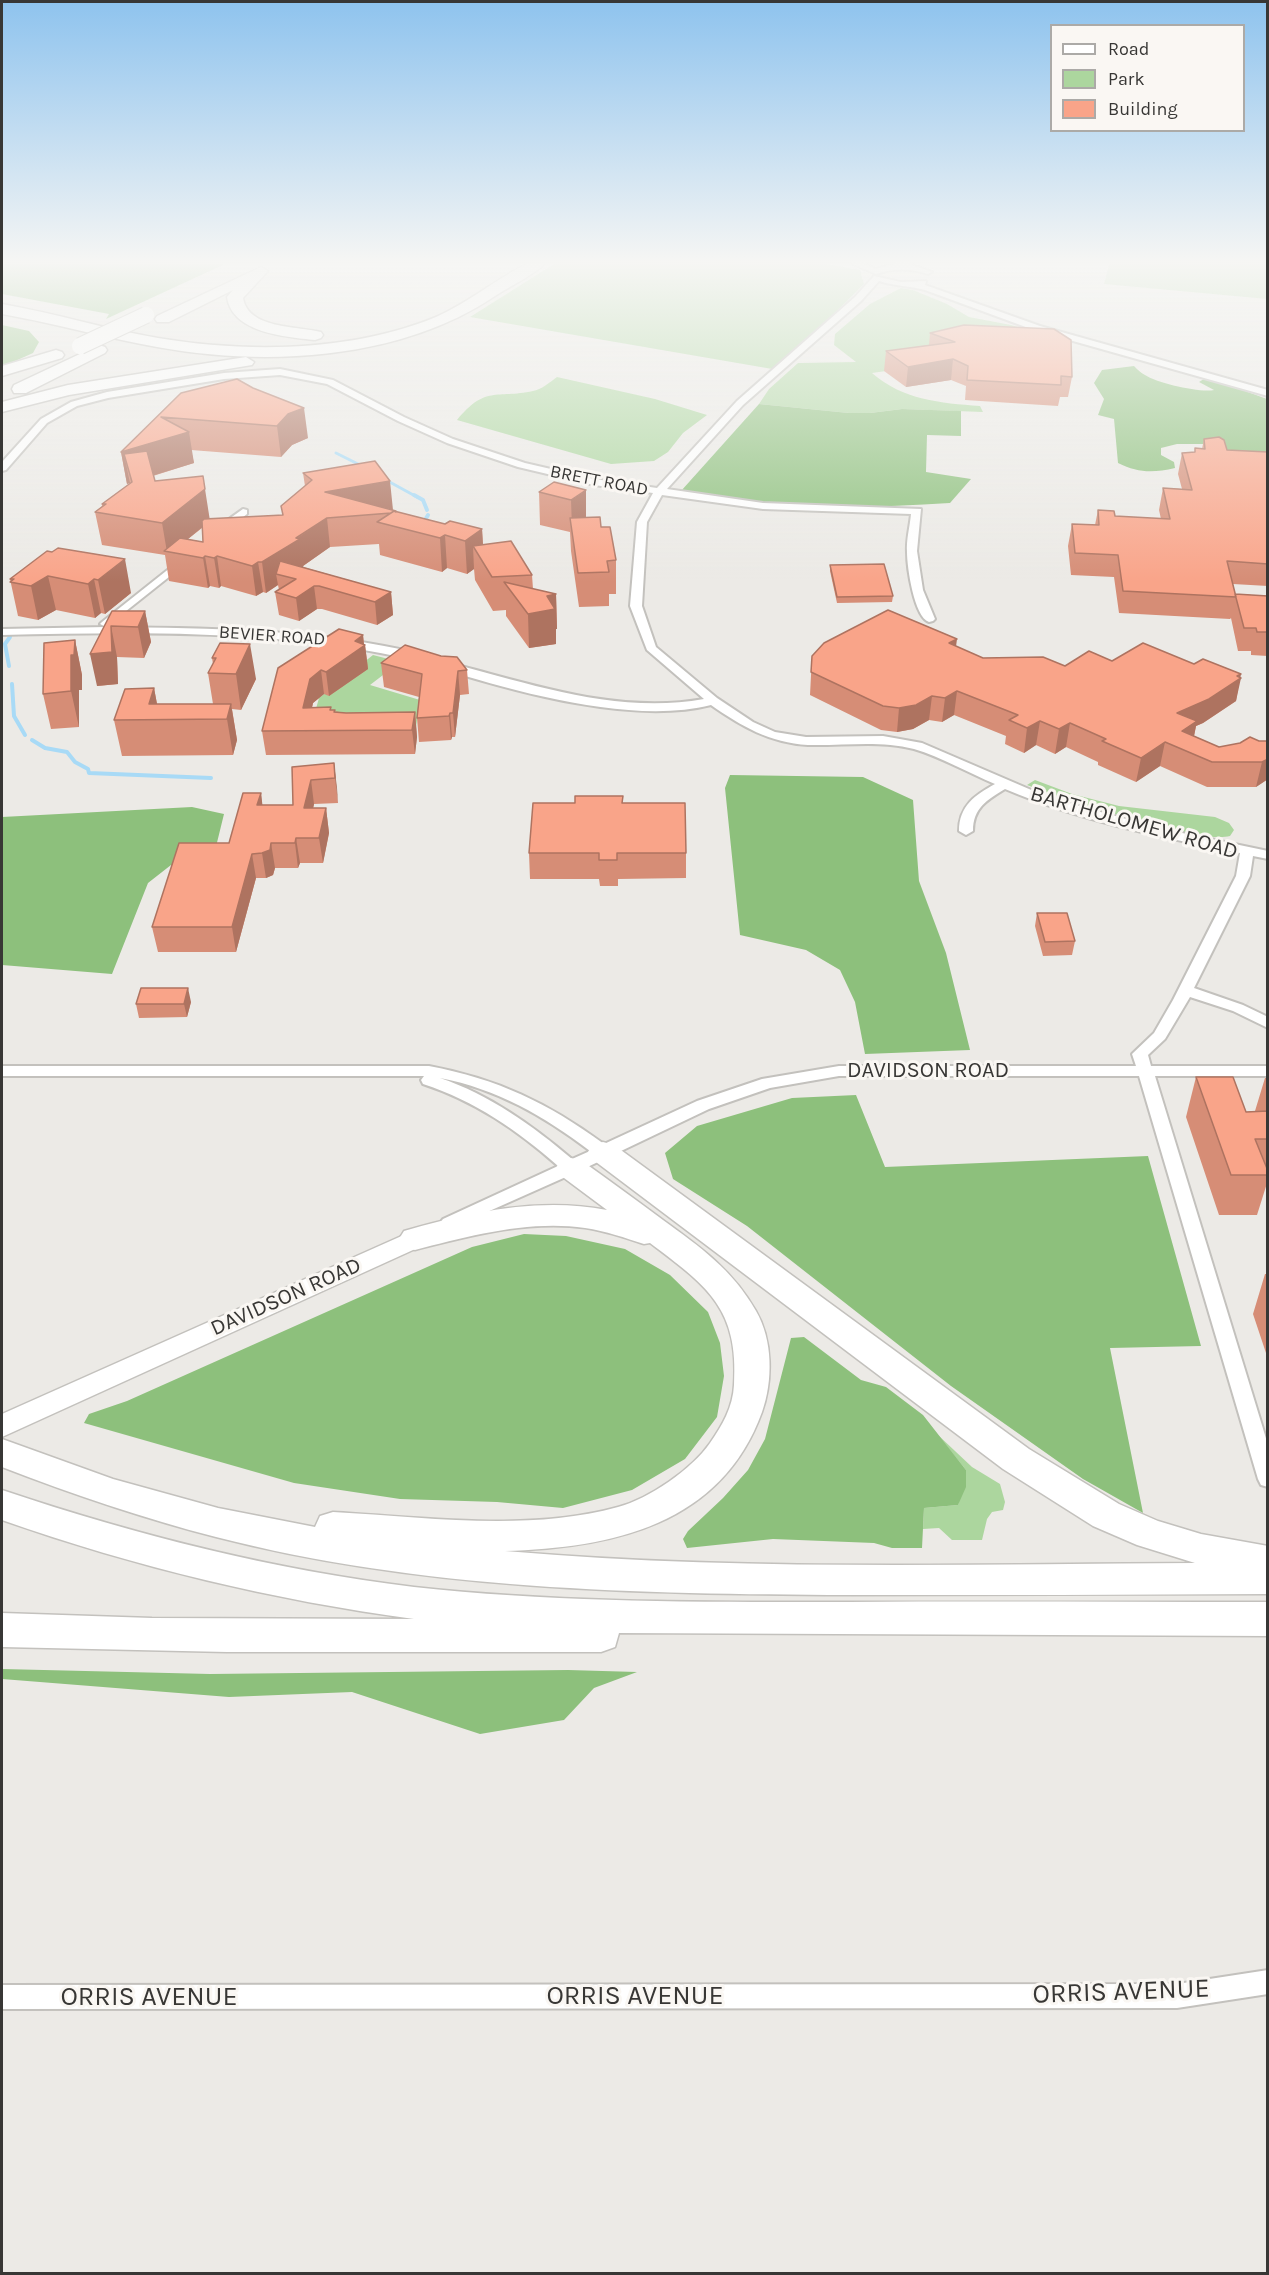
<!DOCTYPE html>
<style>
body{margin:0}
#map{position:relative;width:1269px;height:2275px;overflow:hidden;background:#eceae6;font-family:Karla,sans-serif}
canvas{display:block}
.frame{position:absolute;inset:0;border:3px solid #383735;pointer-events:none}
.legend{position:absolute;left:1050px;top:24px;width:195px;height:108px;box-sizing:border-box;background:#faf7f3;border:2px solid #acaaa7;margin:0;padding:8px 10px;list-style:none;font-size:18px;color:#383735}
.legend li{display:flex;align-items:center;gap:12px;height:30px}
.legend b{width:30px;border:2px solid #acaaa7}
</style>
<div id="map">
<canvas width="1269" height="2275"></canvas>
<div class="frame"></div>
<ul class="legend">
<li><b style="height:8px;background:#fff"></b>Road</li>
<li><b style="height:16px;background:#acd69e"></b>Park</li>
<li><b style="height:16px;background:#f9a489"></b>Building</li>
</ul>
</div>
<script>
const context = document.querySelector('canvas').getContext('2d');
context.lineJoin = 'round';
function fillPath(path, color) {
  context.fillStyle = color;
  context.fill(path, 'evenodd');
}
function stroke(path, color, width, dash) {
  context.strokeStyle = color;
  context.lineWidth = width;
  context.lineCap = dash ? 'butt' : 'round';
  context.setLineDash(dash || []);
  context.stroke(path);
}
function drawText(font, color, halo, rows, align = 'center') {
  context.font = font + ' Karla,sans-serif';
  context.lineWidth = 6;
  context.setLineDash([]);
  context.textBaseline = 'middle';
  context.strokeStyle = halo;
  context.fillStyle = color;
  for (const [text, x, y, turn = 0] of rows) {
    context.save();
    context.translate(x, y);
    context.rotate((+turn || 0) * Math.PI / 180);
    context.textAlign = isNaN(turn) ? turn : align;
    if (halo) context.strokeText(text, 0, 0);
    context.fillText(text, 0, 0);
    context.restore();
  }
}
const green = new Path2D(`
 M554,264H826L860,270L864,284L778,370L470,317Z
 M1109,264H1267V299L1104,284Z
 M901,288L913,290L947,304L969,317L1011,325L1039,333L928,365L872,373C903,400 940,403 980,406L983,412L902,409L870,413H849L759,404L769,389L798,363L856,362L834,345L835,334L870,304Z
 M557,377L655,399L707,415L683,433L668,452L654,461L611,464L457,420C486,385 495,399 533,391C541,390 550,382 557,377Z
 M373,655L400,662L370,685L420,700L415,734L310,730L319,698Z
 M1035,780L1072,794L1119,806L1215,817L1229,823L1234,830L1230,836C1197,845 1063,799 1027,785Z
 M938,1435L972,1467L1000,1484L1005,1502L1003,1510L992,1512L987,1519L982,1540H952L939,1528L923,1529L924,1508L958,1505L966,1470Z`);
const forest = new Path2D(`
 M2,264H225L106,319L109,314L2,294Z
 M2,325L29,331L39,342L33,353L2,367Z
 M1134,366C1137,369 1141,373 1145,375C1157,383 1200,393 1214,390L1199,382L1207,377L1267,399V466L1204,444H1177L1161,448V455L1174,462L1175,468C1153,473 1138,473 1118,463L1114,419L1098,415L1104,399L1094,383L1102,370Z
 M759,404L849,413H870L902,409L961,411V436L927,435L926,472L971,479L950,503C889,507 829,509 769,504C740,502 710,495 681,491Z
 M730,775L863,777L913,800L919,881L946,953L970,1050L865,1054L855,1002L840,970L806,950L740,935L725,788Z
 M192,807L224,814L211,867L171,865L148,883L112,974L2,965V817Z
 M856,1095L885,1167L1148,1156L1201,1346L1110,1348L1143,1513L1083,1479L951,1386L747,1226L673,1179L665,1153L697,1126L792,1098Z
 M524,1234L566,1236L625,1249L670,1275L708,1312L720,1343L724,1376L717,1417L685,1459L632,1490L563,1508L497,1502L400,1499L294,1483L84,1423L89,1414L127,1401L472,1247Z
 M804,1337L861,1380L886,1387L923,1415L966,1470V1487L958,1505L924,1508L922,1548H892L874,1543L773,1539L687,1548L683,1539L688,1531L723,1498L748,1470L765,1439L791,1338Z
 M2,1669L210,1674L568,1670L637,1672L594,1688L564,1720L480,1734L352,1692L229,1697L2,1679Z`);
const streamFar1 = new Path2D(`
 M336,453L364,467
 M386,480L417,497`);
const stream = new Path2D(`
 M414,495L423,500L427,510
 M424,522L428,515
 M9,666L5,644L10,637
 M12,684L14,716L25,735
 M32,740L45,748L67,752L75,762L88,769L89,773L211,778`);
const street = new Path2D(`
 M853,264H864L876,269L894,264H909L932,272L928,274C908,268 895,268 876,274Z
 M874,276L901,282L926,281L925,285L1040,326L1268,390V396L1034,330L925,290C910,286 895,286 879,281L861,301L743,405L667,489L763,503L921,509L917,551L923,590L935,619L933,621L929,622C914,617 907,567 907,552C906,540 910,526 911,514L763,509L662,495L647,522L642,606L656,647L717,698L753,722L775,732L806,737L883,736L922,743L1036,792L1082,807L1163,829L1268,851V859L1253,856L1250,876L1194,988L1243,1005L1268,1017V1028L1233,1011L1190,997L1165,1039L1148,1055L1151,1066H1268V1076H1155L1268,1445V1487L1261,1485L1258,1479L1139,1076H839L770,1088L709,1109L577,1172L449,1229L443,1227L440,1223L443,1219L558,1166C517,1130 475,1101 423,1084L421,1080L424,1076H2V1066H429C498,1079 548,1103 604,1144L697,1101L762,1079L839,1066H1136L1132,1054L1154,1033L1173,1000L1236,876L1240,853C1161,837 1080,821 1005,789C987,800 973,808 973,831L966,835L959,831C959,806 975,795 995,784C969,773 941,757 914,749C879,740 843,746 808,745C770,743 741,726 711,705C633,725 517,692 442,669L440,666L446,662C529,683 616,715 704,699L647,650L630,606L637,522L653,493L594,485L518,467L447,443L398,421L327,384L280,375L224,379L108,398L77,406L47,423L6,470L2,471V462L41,419L71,402L107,392L224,373L280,369L333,380L404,417L453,439L525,463L594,479L657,488L737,401L855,297ZM440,1078C497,1089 544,1116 590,1151L572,1159C532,1125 490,1095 440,1078Z
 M243,509L247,510V514L223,533H215V529Z
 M185,556L189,557V561L106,627C213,628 318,629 422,654L424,657L418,661C282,629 140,632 2,635V629L106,627L100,624L102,622Z
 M1268,1970V1994L1177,2008L2,2009V1985L1177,1984Z`);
const secondary = new Path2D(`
 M415,1230L424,1233L428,1239L424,1245L2,1437V1414Z`);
const highway = new Path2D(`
 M526,264H544C537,273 507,288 495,296C400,360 267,367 157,347C105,338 54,323 2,314V304C54,313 105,329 158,338C247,353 351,352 436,317C468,303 495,280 526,264Z
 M261,267L268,271L243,298C248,329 297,326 321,332L323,335L321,338L315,340C286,337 232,333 227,297L233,290L169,322H157L155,319L157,316Z
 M99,345L105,347L107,350L105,353L26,393H14L12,389L14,385Z
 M56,350L62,352L64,355L62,358L2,376V366Z
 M246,357L254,362L252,365L69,395L2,412V402L68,385Z
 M603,1142L614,1145L1029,1449L1119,1504L1158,1521L1201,1534L1268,1546V1594C1128,1595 988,1595 849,1595C638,1594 421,1590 216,1537C142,1518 72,1494 2,1467V1439L113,1479L218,1508L315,1527L320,1516L333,1512C426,1517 527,1532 618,1507C649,1499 692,1469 710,1443C722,1426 733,1407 734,1385C739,1308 707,1286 650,1243L644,1244C625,1238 606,1231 585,1228C528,1220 470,1236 415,1250L404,1247L399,1239L404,1231C470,1212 539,1197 607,1210L560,1175L556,1168L560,1161L571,1158L582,1161C609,1180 636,1200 663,1220C700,1247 732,1269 756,1311C773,1340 773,1381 762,1412C721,1525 612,1548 505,1551C733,1571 965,1564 1195,1563L1137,1545L1093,1526L1003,1469L592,1159L588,1152L592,1145Z
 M2,1490C136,1535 273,1570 414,1587C559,1603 705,1602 850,1602C989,1601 1128,1602 1268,1602V1636L619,1633L615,1647L601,1652H227L2,1647V1613L152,1618L414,1619C273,1600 136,1567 2,1520Z`);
const highwayBridge = new Path2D(`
 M80,346L146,315`);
const wall = new Path2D(`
 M930,333L1072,377L1068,397H1060L1058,406L965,400L966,386L951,380L906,387L884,371L886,351L929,345Z
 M237,379L308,438L292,445L281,457L191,450L194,463L153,476L155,481L210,519L283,515L305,486L303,473L396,512L445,524L482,529L483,545L532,575L533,589L556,594L557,629H556V644L529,648L506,616V610L493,611L475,580L474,569L467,574L447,568L442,572L380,555L379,544L330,547L303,566V567L391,592L393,615L377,625L322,609H317L299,621L279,615L275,592L279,590L278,585L266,593L263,592L256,596L221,586L219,588L210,586L208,588L169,581L165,555L102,545L95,512L102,506V504L130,483L127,484L121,452L181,393ZM202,528L203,542L188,539Z
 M1204,439L1227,450L1268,452V586L1233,584L1235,594L1268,596V656L1251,655V651H1238L1231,618L1230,619L1119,613L1114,577L1071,575L1068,546L1072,524L1095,525L1098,510L1115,516L1161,519L1159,510L1163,488L1182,489L1178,474L1182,453L1195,452L1202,449Z
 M554,482L586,517L601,527L616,560V594H609V606L579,607L571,551L570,532L540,525L539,492Z
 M47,551L131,593L105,614L101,613L95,618L56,610L38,620L18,616L10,579Z
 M830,565L893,596L892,602L837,603L830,571Z
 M112,611H145L151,642L144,658L117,657L118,684L97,686Z
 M363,635L364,644L365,645L368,669L329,696L324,694L313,703L312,708L346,713L415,712L417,737L415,754L266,755L262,731L278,668Z
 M75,640L82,675V690H79V727L51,729L43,694Z
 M220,643L256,679L241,710L232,709L237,740L233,755L122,756L114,720L154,688L157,704H213L208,673L213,664L212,658Z
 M956,646L983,658L1065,666L1112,661L1194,664L1240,677L1236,701L1203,723L1196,726L1194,736L1219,747L1259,741H1268V779L1256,787H1207L1160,766L1136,782L1098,765V762L1066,747L1055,754L1036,745L1024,753L1005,744L1006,736L954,715L942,722L929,720L913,729L897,732L881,730L810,695L812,656Z
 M381,663L467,670L469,694L460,695L455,737H452L451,740L419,742L417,718L419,697L384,687Z
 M334,763L338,803L314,804L313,808H326L329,833L323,863H300L298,868H275L273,875L266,878H256L236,952H158L152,927L229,843L261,793L262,805H293L292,767Z
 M623,803L686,853V878L618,879V886H600L599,879H530L529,853Z
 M1037,913L1075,941L1072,955L1043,956L1035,926Z
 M191,1002L187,1017L139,1018L136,1004Z
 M1196,1077L1246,1112L1255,1111L1265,1078H1268V1180L1257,1215H1219L1186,1117Z
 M1265,1274H1268V1359L1253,1314Z`);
const shadedWall = new Path2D(`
 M953,359L951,380L906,387L908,367Z
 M304,408L308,438L292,445L281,457L277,426L288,414Z
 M189,432L194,463L132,482L124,454L130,483L127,484L121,452Z
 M390,481L393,510L325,492Z
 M205,489L210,521L172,552H167L162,523Z
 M586,490V522L572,528L571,500Z
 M327,518L330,547L303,566L304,569L276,574L278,585L266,593L262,562Z
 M482,529L484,562L473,546L474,569L467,574L465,541Z
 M445,535L447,568L442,572L440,538Z
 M205,556L210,586L208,588L203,558Z
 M217,556L221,586L219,588L214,558Z
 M125,559L131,593L105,614L98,580Z
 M258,562L263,592L256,596L252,566Z
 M48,576L56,610L38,620L31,586Z
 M94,579L101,613L95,618L88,584Z
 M314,586L317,609L299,621L296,598Z
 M391,592L393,615L377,625L375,602Z
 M556,594L557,629H556V644L529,648L528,614L547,596Z
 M145,611L151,642L144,658L138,627Z
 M111,626L117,657L118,684L97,686L90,654Z
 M363,635L364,646L365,645L368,669L329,696L326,672L355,641Z
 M957,639L954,662L949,643Z
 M75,640L82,675V690H79V727L71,691V655Z
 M250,644L256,679L241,710L236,674Z
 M321,670L324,694L313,703L306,732L303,708L310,679Z
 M458,671L460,695L455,737L453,713Z
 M1241,674L1240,679L1241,678L1236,701L1203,723L1196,726L1192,746L1182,732L1177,713Z
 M154,688L160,720L149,704Z
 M957,691L954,715L942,722L945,698Z
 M932,696L929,720L913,729L897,732L899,708Z
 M231,704L237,740L233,755L227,719Z
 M415,712L417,737L415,754L412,730Z
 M450,713L452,737L451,740L449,716Z
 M1040,721L1036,745L1024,753L1027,728Z
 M1070,723L1066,747L1055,754L1059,729Z
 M1165,742L1160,766L1136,782L1141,758Z
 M1268,759V779L1256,787L1262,762Z
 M334,763L337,788L338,803L335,778Z
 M311,780L314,804L308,833L304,808Z
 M261,793L264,818L257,805Z
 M326,808L329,833L323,863L319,838Z
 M296,838L300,863L298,868L295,843Z
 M271,843L275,868L273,875L266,878L262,853Z
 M252,854L256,878L236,952L232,927Z
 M188,988L191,1002L187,1017L184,1004Z`);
const building = new Path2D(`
 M964,325L1054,329L1071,340L1072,377L1061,376V385L967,380L968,366L953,359L908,367L886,351L955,342L930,333Z
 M237,379L253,388L304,408L288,414L277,426L161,417L189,432L121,452L181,393Z
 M1219,437L1224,440L1227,450L1268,452V564L1227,561L1236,597L1123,591L1118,555L1075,553L1072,524L1099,525L1098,510L1114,511L1115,516L1170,519L1163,488L1192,490L1182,453L1195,452V448L1205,449L1204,439Z
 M147,451L155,481L203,476L205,489L162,523L95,512L106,504H102L132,482L124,454Z
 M375,461L390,481L325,492L396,511V512L394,511L391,513L327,518L296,538L300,539L262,562H258L252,566L217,556L214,558L205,556L203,558L164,551L180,538L203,542L202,521L204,519L283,515L281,506L312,480L303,473Z
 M554,482L586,490L571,500L539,492Z
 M394,511L445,524L450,521L482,529L465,541L445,535L440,538L377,522Z
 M600,517L601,527H610L616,560L607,561L609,572L578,573L570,518Z
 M511,541L532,575L492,577L473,546Z
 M58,548L125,559L98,580L94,579L88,584L48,576L31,586L10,582L14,579H10L47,551L52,552Z
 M280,561L391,592L375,602L319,586H314L296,598L275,592L296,579L276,574Z
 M884,564L893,596L837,597L830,565Z
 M504,582L556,594L547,596L555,609L528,614Z
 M1235,594L1268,596V632H1257L1256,628H1244Z
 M888,610L957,639L949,643L983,658L1043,657L1065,666L1089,651L1112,661L1143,643L1194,664L1203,659L1241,674L1237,676L1241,678L1209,699L1177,713L1197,721L1182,731L1219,747L1240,743L1250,737L1259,741H1268V759L1262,762H1212L1165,742L1141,758L1102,741L1106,739L1070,723L1059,729L1040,721L1027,728L1009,720L1018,715L957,691L945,698L932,696L916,705L899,708L883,706L811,672L812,656L824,643Z
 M112,611H145L138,627L111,626L112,652L90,654Z
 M339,629L363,635L355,641L365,645L326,672L321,670L310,679L303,708L331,707L330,710H335L334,712L346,713L415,712L412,730L262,731L278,668Z
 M75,640L74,655H71V691L43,694L44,643Z
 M220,643L250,644L236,674L208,673L216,658H212Z
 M405,645L441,656L457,657L467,670L458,671L453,713H450L449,716L417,718L422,674L381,663Z
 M154,688L149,704H231L227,719L114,720L125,689Z
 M334,763L335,778L311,780L304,808H326L319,838H296L295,843H271L270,850L262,853L252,854L232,927H152L179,843H229L243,793H261L257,805H293L292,767Z
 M575,796H623L622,803H685L686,853H617V860H599V853H529L533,803H575Z
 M1037,913H1067L1075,941L1045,942Z
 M141,988H188L184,1004H136Z
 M1196,1077H1233L1246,1112L1268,1111V1139H1255L1268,1171V1175H1231Z`);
const farStreetnames = [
 ["BRETT ROAD",599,481,11],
 ["BEVIER ROAD",272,636,4]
];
const streetNames = [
 ["BARTHOLOMEW ROAD",1134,823,16],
 ["DAVIDSON ROAD",928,1071],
 ["DAVIDSON ROAD",286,1297,-24]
];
const nearStreetnames = [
 ["ORRIS AVENUE",1121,1992,-2],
 ["ORRIS AVENUE",635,1996],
 ["ORRIS AVENUE",149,1997]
];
fillPath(green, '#acd69e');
fillPath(forest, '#8dc07c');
stroke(streamFar1, '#a8daf6', 3);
stroke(stream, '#a8daf6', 4);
stroke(street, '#c3c1bd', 4);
stroke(secondary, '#c3c1bd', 3);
stroke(highway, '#c3c1bd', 3);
fillPath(street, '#fff');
fillPath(secondary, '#fff');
fillPath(highway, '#fff');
stroke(highwayBridge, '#c3c1bd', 18, []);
stroke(highwayBridge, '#fff', 16);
fillPath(wall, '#d68d76');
fillPath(shadedWall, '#ae7360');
fillPath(building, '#f9a489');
stroke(building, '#ae7360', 1.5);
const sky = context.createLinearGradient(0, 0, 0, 582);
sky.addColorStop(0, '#8ec3ee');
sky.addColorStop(0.45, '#f6f6f4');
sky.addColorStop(1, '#f6f6f400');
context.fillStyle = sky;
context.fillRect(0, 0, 1269, 582);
drawText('18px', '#383735', '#faf7f3', farStreetnames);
drawText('22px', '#383735', '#faf7f3', streetNames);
drawText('27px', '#383735', '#faf7f3', nearStreetnames);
</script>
